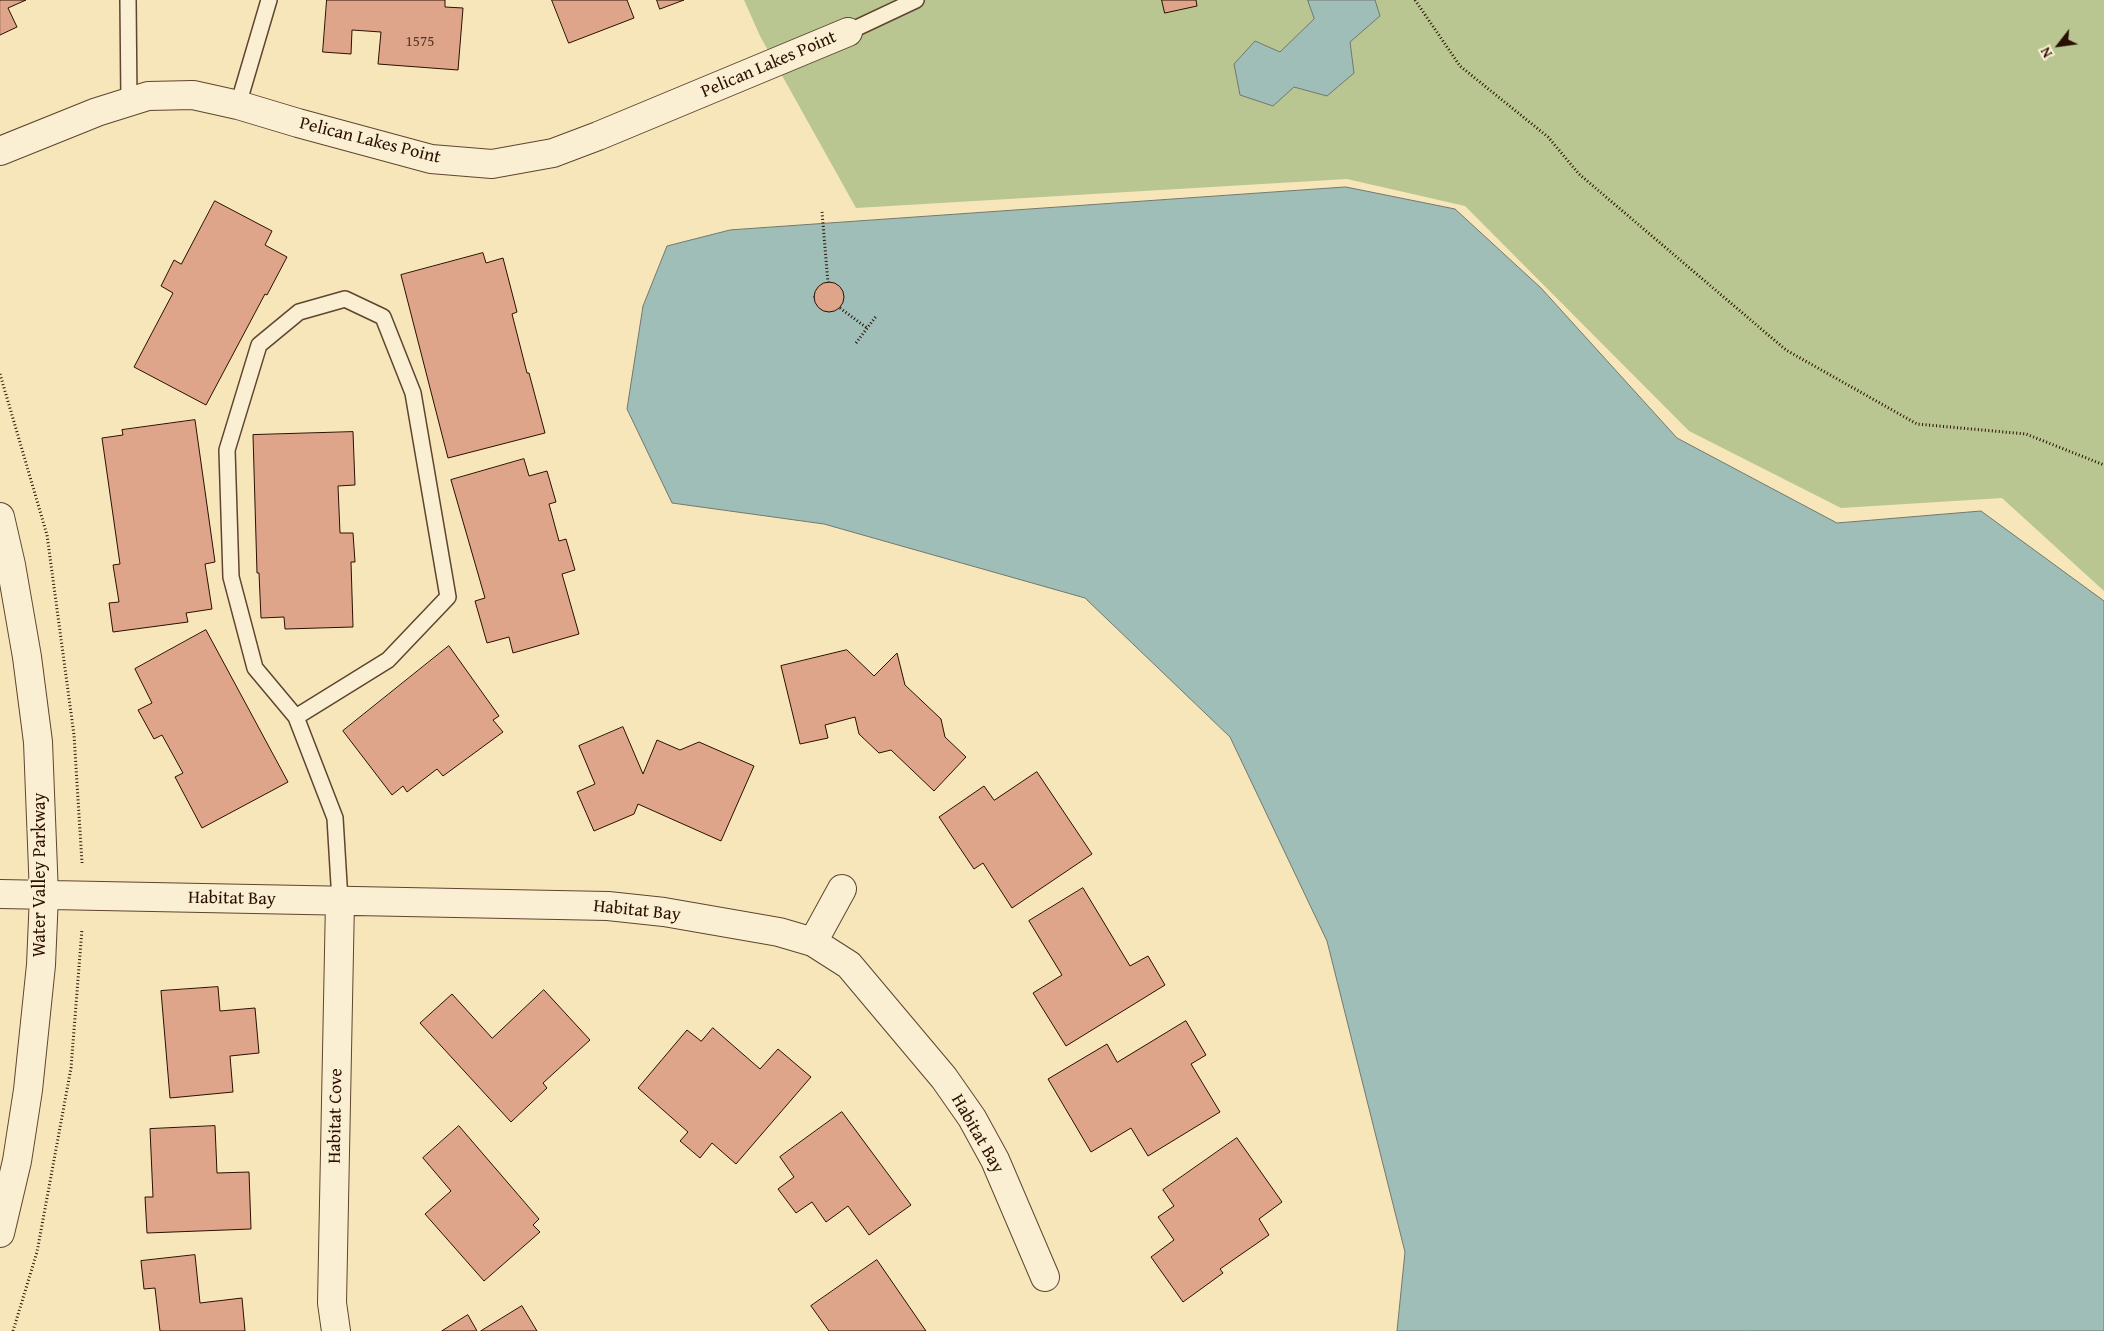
<!DOCTYPE html>
<style>
body{margin:0}
#map{position:relative;width:2104px;height:1331px;overflow:hidden;background:#f7e6b9;font-family:"Gentium Book Plus",serif}
canvas{display:block}
.north{position:absolute;left:2034px;top:20px;width:50px;height:50px;-webkit-text-stroke:4px #faefd2;paint-order:stroke;rotate:240deg;font-size:14px;font-weight:700;line-height:20px;text-align:center;color:#2b0f01}
.north::after{content:'';display:block;margin:auto;width:18px;height:22px;background:#2b0f01;clip-path:polygon(50% 0,100% 100%,50% 72%,0 100%)}
</style>
<div id="map">
<canvas width="2104" height="1331"></canvas>
<div class="north">N</div>
</div>
<script>
const context = document.querySelector('canvas').getContext('2d');
context.lineJoin = 'round';
function fillPath(path, color) {
  context.fillStyle = color;
  context.fill(path, 'evenodd');
}
function stroke(path, color, width, dash) {
  context.strokeStyle = color;
  context.lineWidth = width;
  context.lineCap = dash ? 'butt' : 'round';
  context.setLineDash(dash || []);
  context.stroke(path);
}
function drawText(font, color, halo, rows, align = 'center') {
  context.font = font + ' "Gentium Book Plus",serif';
  context.lineWidth = 5;
  context.setLineDash([]);
  context.textBaseline = 'middle';
  context.strokeStyle = halo;
  context.fillStyle = color;
  for (const [text, x, y, turn = 0] of rows) {
    context.save();
    context.translate(x, y);
    context.rotate((+turn || 0) * Math.PI / 180);
    context.textAlign = isNaN(turn) ? turn : align;
    if (halo) context.strokeText(text, 0, 0);
    context.fillText(text, 0, 0);
    context.restore();
  }
}
const green = new Path2D(`
 M744,0H2104V591L2002,498L1841,508L1689,431L1465,206L1347,179L856,208L760,36Z`);
const water = new Path2D(`
 M1308,0H1375L1380,16L1350,42L1354,73L1327,96L1294,87L1273,106L1240,95L1234,64L1255,41L1280,52L1314,19Z
 M1346,187L1455,209L1541,288L1677,438L1837,523L1981,511L2104,601V1331H1397L1405,1252L1327,941L1230,737L1085,598L824,524L672,503L627,409L643,306L667,246L730,230Z`);
const building = new Path2D(`
 M0,0H26L8,8L17,27L0,35Z
 M327,0H445V7L463,8L458,70L378,64L381,32L352,30L351,54L323,52Z
 M552,0H627L634,18L569,43Z
 M657,0H684L660,9Z
 M1162,0H1196L1197,6L1165,13Z
 M215,201L272,231L265,245L287,257L267,295L265,294L206,405L134,367L173,293L161,286L174,260L181,264Z
 M483,253L486,263L503,258L517,312L512,314L527,373H529L545,433L448,458L401,275Z
 M814 297a15 15 0 1 1 30 0a15 15 0 1 1-30 0Z
 M195,420L215,562L205,564L212,609L186,613L188,622L113,632L109,603L119,602L113,565L120,564L102,438L123,435L122,430Z
 M353,432L355,485L338,486L340,533H353L355,562H351L353,627L285,629L284,617L261,618L259,573H257L253,435Z
 M524,459L529,476L547,471L556,502L549,504L559,541L566,539L575,570L562,574L579,634L513,653L509,637L487,643L475,601L485,598L451,480Z
 M206,630L288,782L202,828L175,777L183,773L162,735L154,739L138,710L152,703L135,669Z
 M449,646L499,716L493,720L503,732L443,776L437,769L407,792L403,786L392,795L343,731Z
 M847,650L874,676L897,653L905,685L941,719L945,737L966,757L934,791L891,750L879,753L859,734L855,717L825,725L828,738L800,744L781,666Z
 M623,727L643,774L657,740L680,750L699,742L754,766L721,841L638,804L634,814L594,831L577,792L595,784L579,746Z
 M1037,772L1092,854L1012,908L983,863L974,869L939,817L984,786L994,800Z
 M1083,888L1130,966L1148,956L1165,985L1066,1046L1033,993L1062,975L1029,921Z
 M218,987L220,1011L255,1008L259,1053L230,1056L233,1092L170,1098L161,991Z
 M544,990L590,1040L543,1083L547,1088L511,1122L420,1023L452,994L492,1038Z
 M1186,1021L1206,1055L1191,1064L1220,1112L1148,1156L1131,1128L1091,1152L1048,1079L1107,1044L1117,1062Z
 M713,1028L760,1069L778,1049L811,1077L736,1164L712,1143L700,1158L680,1141L688,1132L638,1088L687,1030L701,1041Z
 M842,1112L911,1205L869,1235L848,1206L826,1222L812,1202L796,1213L778,1189L794,1177L780,1157Z
 M215,1126L217,1173L249,1172L251,1229L147,1233L145,1197H153L150,1129Z
 M459,1126L539,1219L533,1225L540,1232L484,1281L425,1214L451,1191L423,1158Z
 M1237,1138L1282,1202L1259,1219L1269,1235L1220,1269L1223,1273L1183,1302L1151,1257L1174,1240L1158,1217L1174,1206L1163,1190Z
 M195,1255L200,1303L242,1298L245,1331H160L155,1288L144,1289L141,1261Z
 M877,1260L926,1331H829L811,1306Z
 M522,1306L537,1331H481Z
 M468,1315L477,1331H442Z`);
const path = new Path2D(`
 M1415,0L1460,66L1548,137L1579,174L1786,350L1917,424L2026,434L2104,465
 M822,212L828,283
 M840,308L867,328
 M856,343L877,315
 M0,374L47,535L74,735L82,863
 M13,1331L37,1252L71,1068L82,929`);
const lane = new Path2D(`
 M128,0L129,102
 M848,32L916,0
 M238,105L269,0
 M296,717L255,668L231,577L227,450L259,345L299,312L345,299L383,317L413,393L448,597L388,660L296,717L335,818L340,901`);
const street = new Path2D(`
 M0,151L97,112L148,96L193,95L238,105L298,123L431,159L492,164L553,153L598,136L848,32
 M0,517L11,565L27,657L38,742L44,895L41,965L28,1090L17,1161L0,1233
 M0,894L608,906L664,912L779,932L813,942L849,965L944,1078L972,1118L995,1160L1045,1277
 M813,942L842,889
 M336,1331L332,1303L340,901`);
const numberNames = [
 ["1575",420,42]
];
const streetNames = [
 ["Pelican Lakes Point",769,65,-23],
 ["Pelican Lakes Point",370,141,14],
 ["Water Valley Parkway",40,875,-90],
 ["Habitat Bay",232,899,1],
 ["Habitat Bay",637,911,6],
 ["Habitat Cove",336,1116,-89],
 ["Habitat Bay",977,1134,60]
];
fillPath(green, '#b9c692');
fillPath(water, '#9fbeb7');
stroke(water, '#71786e', 1);
fillPath(building, '#dea58b');
stroke(building, '#2b0f01', 1);
stroke(lane, '#5e452f', 18);
stroke(street, '#5e452f', 30);
stroke(path, '#2b0f01', 3, [1, 2.5]);
stroke(lane, '#faefd2', 15);
stroke(street, '#faefd2', 28);
drawText('15px', '#583424', null, numberNames);
drawText('18px', '#2b0f01', '#faefd2', streetNames);
</script>
